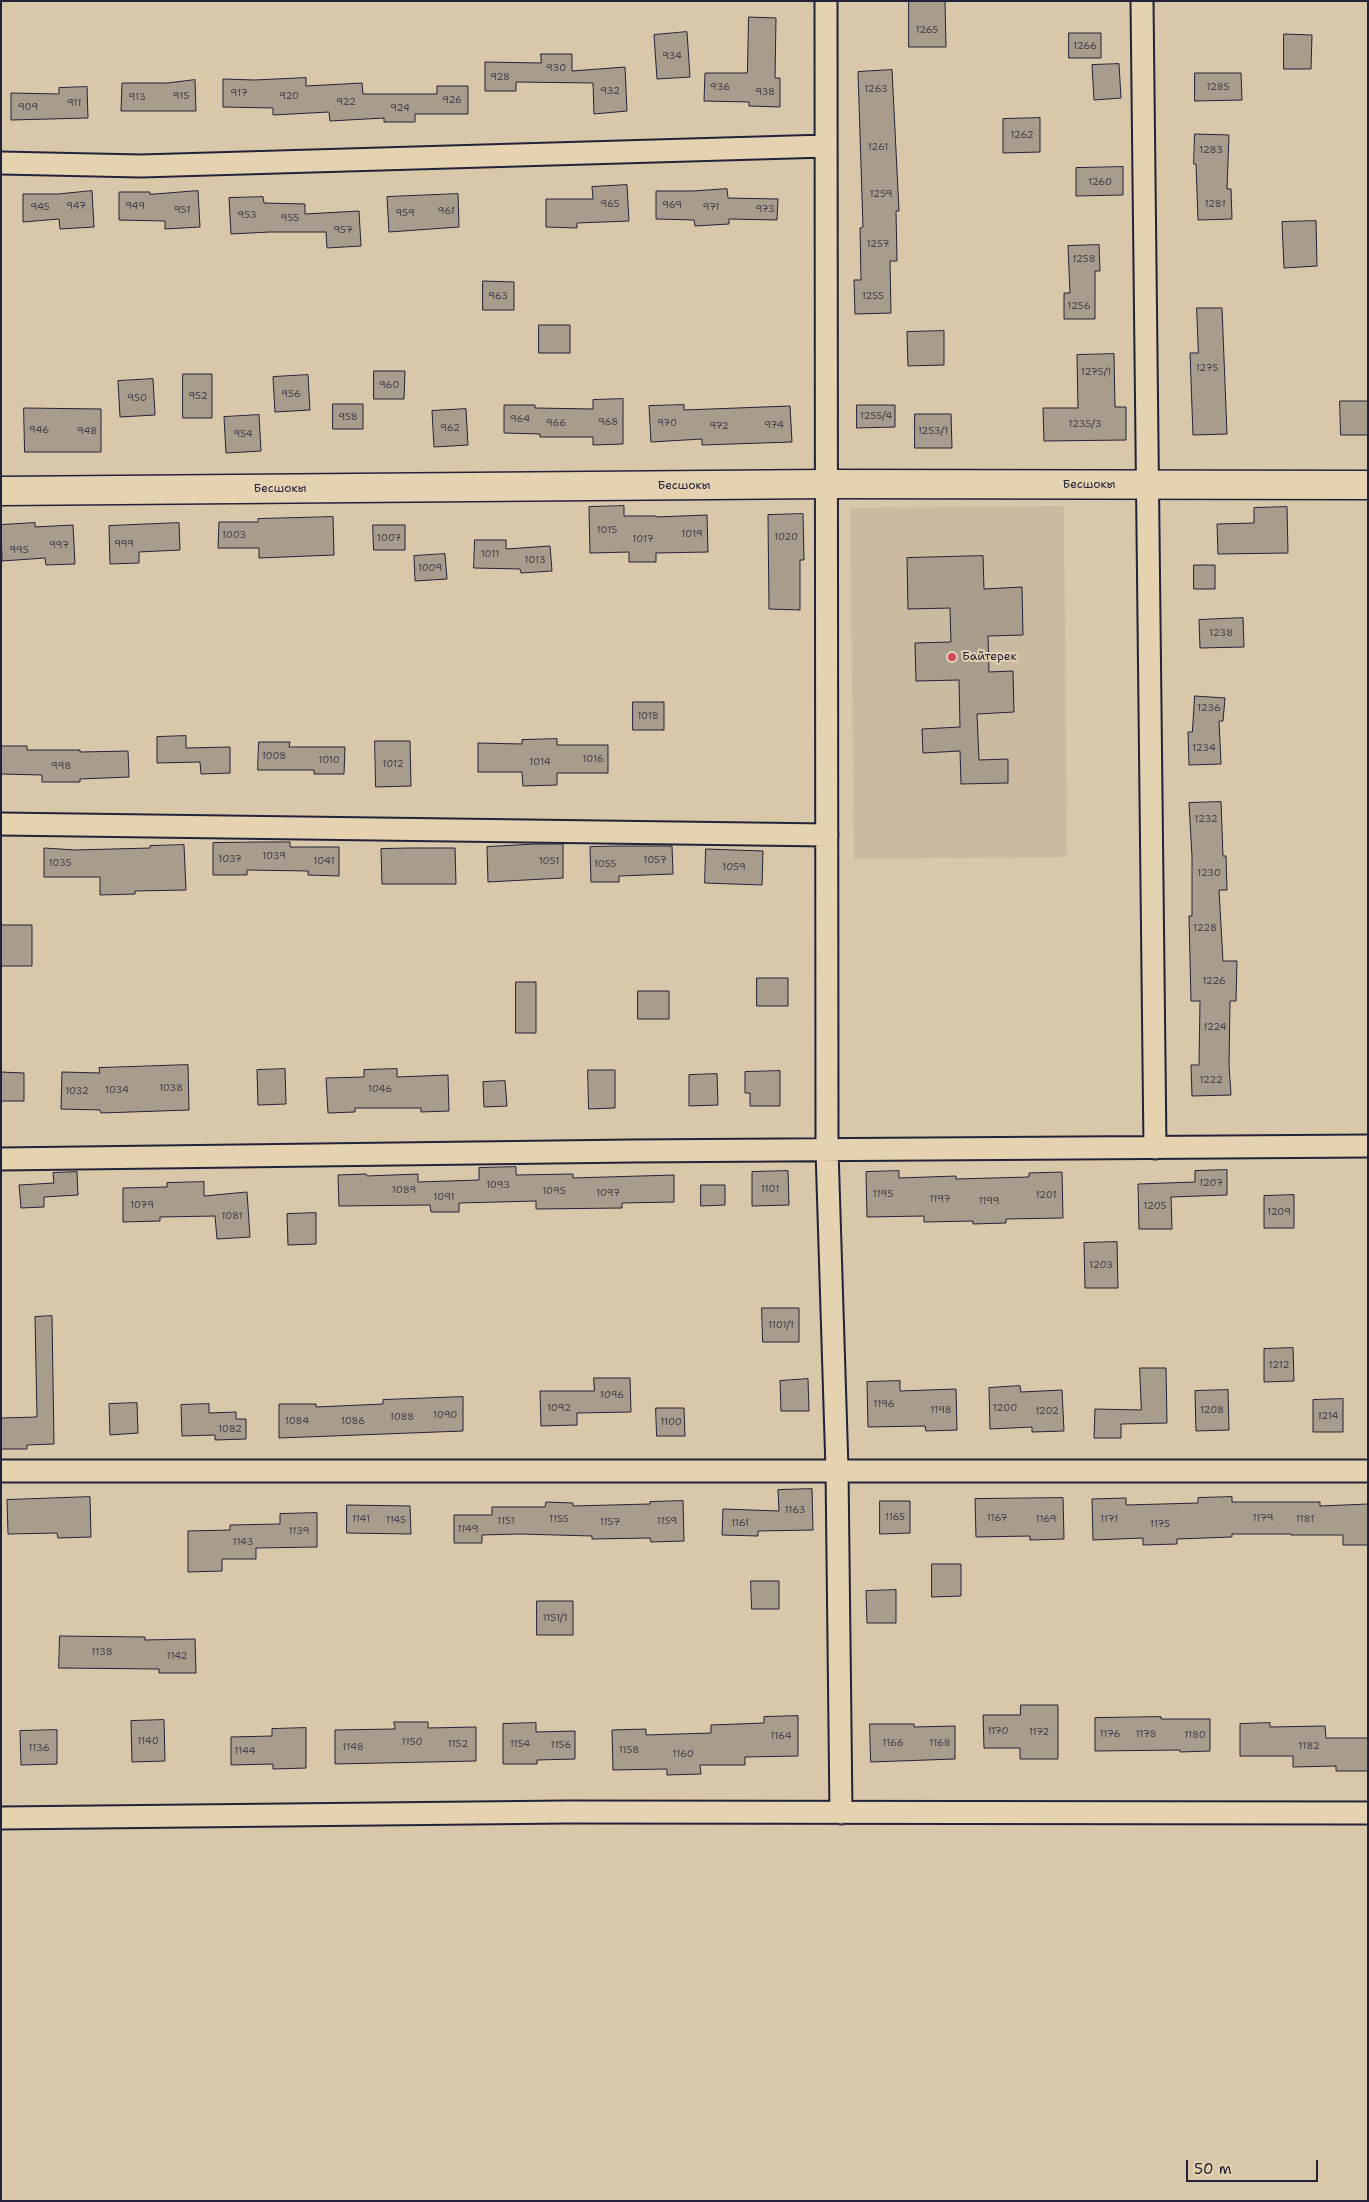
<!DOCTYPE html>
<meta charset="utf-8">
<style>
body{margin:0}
#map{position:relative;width:1369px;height:2202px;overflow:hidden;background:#d8c8a9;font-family:"Shantell Sans",sans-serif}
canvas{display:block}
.frame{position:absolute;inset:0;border:2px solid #22223b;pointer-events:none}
.scale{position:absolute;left:1186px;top:2160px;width:132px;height:22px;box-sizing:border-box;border:2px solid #22223b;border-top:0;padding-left:6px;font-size:15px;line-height:18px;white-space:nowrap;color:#22223b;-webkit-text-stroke:4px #e4d2b0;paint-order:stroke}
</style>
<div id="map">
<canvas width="1369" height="2202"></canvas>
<div class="frame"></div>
<div class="scale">50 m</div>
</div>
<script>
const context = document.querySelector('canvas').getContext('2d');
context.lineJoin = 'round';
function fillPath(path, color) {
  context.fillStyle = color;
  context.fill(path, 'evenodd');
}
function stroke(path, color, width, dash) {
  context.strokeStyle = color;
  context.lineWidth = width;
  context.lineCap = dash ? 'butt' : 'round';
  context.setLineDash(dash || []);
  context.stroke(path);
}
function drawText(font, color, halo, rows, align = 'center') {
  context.font = font + ' "Shantell Sans",sans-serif';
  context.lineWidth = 4;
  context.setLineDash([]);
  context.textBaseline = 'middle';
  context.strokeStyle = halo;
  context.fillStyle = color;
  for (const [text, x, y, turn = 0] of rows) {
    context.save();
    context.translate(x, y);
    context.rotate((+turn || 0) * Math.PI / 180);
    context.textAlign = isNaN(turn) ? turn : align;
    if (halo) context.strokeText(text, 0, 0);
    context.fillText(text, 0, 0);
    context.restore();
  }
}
const built = new Path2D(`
 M1064,506L1067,857L854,859L850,508Z`);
const building = new Path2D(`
 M909,1H945L946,47H909Z
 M749,17L776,18L775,78H780V107L749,106V102L704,101L705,73H747Z
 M687,32L690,77L657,79L654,35Z
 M1069,33H1101V58H1069Z
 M1284,34L1312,35L1311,69H1284Z
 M541,54H572V71L625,67L627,111L594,114L593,83L516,82V91H485V62L541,63Z
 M1119,64L1121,98L1094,100L1092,65Z
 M892,70L899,211H896L897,261H890L891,313L855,314L854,280H861L860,228L863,227L858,72Z
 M1195,73H1241L1242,100L1195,101Z
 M306,78V86L362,83L363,94H437V86H468V114H415V122H384V118L330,121L329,112L273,115V108L223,107V79L254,80Z
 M195,80L196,111H121L122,83H167Z
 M87,87L88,118L11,120V93L59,94V88Z
 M1040,118V152L1003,153V119Z
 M1195,134L1229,135L1227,189H1231L1232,219L1198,220L1196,164H1194Z
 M1123,167V195L1076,196V168Z
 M627,185L629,221L577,223V228L546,227V199H593L592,187Z
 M727,189L728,198L778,199L777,220L729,219V224L695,226L694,220L656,219V191H693Z
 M92,191L94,227L60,229L59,219L23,222V194H58Z
 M198,191L200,227L165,229V221L119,220V192H150V194Z
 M458,194L459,227L389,232L387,197Z
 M263,197L264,203L305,204V214L359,211L361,246L327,248L326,232H270L231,234L229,198Z
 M1316,221L1317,266L1284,268L1282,222Z
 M1099,245L1100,271H1095V319H1064V293H1070L1068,246Z
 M483,281L514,282V310H483Z
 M1197,308H1222L1227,434L1193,435L1190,353H1198Z
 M539,325H570V353H539Z
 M944,331V365L908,366L907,332Z
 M1114,354L1115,407H1126V440L1044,441L1043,408H1078L1077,355Z
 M374,371H405L404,399H374Z
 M183,374H212V418H183Z
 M308,375L310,410L275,412L273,377Z
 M153,379L155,415L120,417L118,381Z
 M623,399V444L593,445V437H540V434L504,433V405H535V408L593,409V400Z
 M1340,401H1368V435H1341Z
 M333,404H363V429H333Z
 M684,405V410L790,406L792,442L702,445V439L651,442L649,406Z
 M857,405H895V427L857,428Z
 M24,408L101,409V452H25Z
 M466,409L468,445L434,447L432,411Z
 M915,414H951L952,448H915Z
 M259,415L261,451L226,453L224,417Z
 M624,506V516H656V517L707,515L708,552L656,553V562H629V552L590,553L589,507Z
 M1287,507L1288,553L1218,554L1217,524L1254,523V508Z
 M803,514L804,560H800V610L769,609L768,515Z
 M333,517L334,555L259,558V548H218L219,522H258V519Z
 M35,523V527L73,525L75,564L46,565L45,558L2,561L1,525Z
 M179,523L180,550L139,552V563L110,564L109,526Z
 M373,525H405V550H374Z
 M475,540H506V549L550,546L552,571L521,573L520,569L474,568Z
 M445,554L447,579L415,581L414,556Z
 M983,556L984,589L1022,587L1023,635L988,636L989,672L1013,671L1014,712L977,714L979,760L1008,759V783L961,784L960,751L923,753L922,729L960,727L959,680L916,681L915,643L951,642L950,608L908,609L907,558Z
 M1194,565H1215V589H1194Z
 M1243,618L1244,647L1200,648L1199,620Z
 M1195,696L1225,698L1223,721H1219L1221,764L1189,765L1188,732H1192Z
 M633,702H664V730H633Z
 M186,736V748L230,747V773L201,774L200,762L157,763V737Z
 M557,739V745H608V773H557V785L523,786L522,772H478V743L522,744V740Z
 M375,741H410L411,786L376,787Z
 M259,742H290L289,747H345L344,774H314V770H258Z
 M1,746H27V750H80V752L128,751L129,777L80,779V782H42V775L1,774Z
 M1221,802L1223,856H1226L1227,890H1219L1223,961H1237L1236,1001H1230L1229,1065L1231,1095L1192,1096L1191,1065H1199L1200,1001H1191L1189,916H1192V857L1189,803Z
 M259,842H290V847H339V876L308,875V871L247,870V875H213V843Z
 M535,844H563V878L488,882L487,847Z
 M184,845L186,890L135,891V894L100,895V877H44V848L75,850L150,848V846Z
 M618,846H672L673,874L619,876V882H591L590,847Z
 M409,848H455L456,884H382L381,849Z
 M706,849L763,851L762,885L705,883Z
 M1,925H32V966H1Z
 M757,978H788V1006H757Z
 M516,982H536V1033H516Z
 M638,991H669V1019H638Z
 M188,1065L189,1110L101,1113L100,1110L61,1109L62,1072L100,1073L99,1068Z
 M285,1069L286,1104L258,1105L257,1070Z
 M397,1069V1077L448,1075L449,1111L421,1112V1108H355V1112L328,1113L326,1078L364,1077V1070Z
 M588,1070H615V1108L589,1109Z
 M780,1071V1106H750V1093H745V1072Z
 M1,1072L24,1073V1101H1Z
 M717,1074L718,1105L689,1106V1075Z
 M505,1081L507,1106L484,1107L483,1082Z
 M516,1167V1175L573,1174V1178L674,1175V1202L622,1203V1208L536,1209V1201L459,1203V1212H431L430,1205L339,1206L338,1175L366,1174L367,1176L418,1174V1182L479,1180V1168Z
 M1227,1170V1195L1171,1197L1172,1229H1139L1138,1184L1195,1182V1171Z
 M788,1171L789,1205L752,1206V1172Z
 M899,1171V1178L956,1176V1179L1029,1177V1173L1062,1172L1063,1218L1006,1219V1223L973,1224V1221L924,1222V1216L867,1217L866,1172Z
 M77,1172L78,1195L44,1197V1207L21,1208L19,1185L54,1183L53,1173Z
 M204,1182V1196L247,1192L250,1237L217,1239L215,1216L160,1217V1221L123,1222V1188L167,1187V1183Z
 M701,1185H725V1205L701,1206Z
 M1294,1195V1228H1264V1196Z
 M316,1213V1244L288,1245L287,1214Z
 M1117,1242L1118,1288H1085L1084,1243Z
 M762,1308H799V1342H763Z
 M52,1316L54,1444L27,1445V1449H1V1418L37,1417L35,1317Z
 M1293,1348L1294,1381L1264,1382V1349Z
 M1140,1368H1166L1167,1423L1121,1424V1438H1094L1095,1409L1141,1410Z
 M594,1378H630L631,1412L577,1413V1425L541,1426L540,1391H594Z
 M808,1379L809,1411H781L780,1381Z
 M900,1381V1391L956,1389L957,1430L926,1431L925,1426L868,1427L867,1382Z
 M1020,1386L1021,1392L1062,1390L1064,1431L1032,1432V1427L990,1429L989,1388Z
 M1228,1390L1229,1430L1196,1431L1195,1391Z
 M463,1397V1431L279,1438V1404H316V1407L383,1404V1400Z
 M1343,1399V1432H1313V1400Z
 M137,1403L138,1433L110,1435L109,1404Z
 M209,1404V1413L236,1412V1419H246V1439L215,1440V1435L182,1436L181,1405Z
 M656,1408H684L685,1436H657Z
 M812,1489L813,1530L758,1531V1536L722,1535L723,1509L779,1511L778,1490Z
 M90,1497L91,1537L58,1538L57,1533L8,1534L7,1500Z
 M1232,1497V1502H1320V1506L1368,1504V1545H1343V1535H1291V1534H1232V1537L1177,1539V1544L1143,1545V1538L1093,1540L1092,1499L1126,1498V1505L1198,1503V1498Z
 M1063,1498L1064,1539L1030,1540V1536L976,1537L975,1499Z
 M683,1501L684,1541L651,1542L650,1538L592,1539V1536L520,1534L482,1535V1543H454V1515H492V1507H545L546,1502L573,1503V1506L650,1504V1502Z
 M880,1501H910V1533L880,1534Z
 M347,1505L410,1506L411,1534L347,1533Z
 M317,1513V1547L256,1548V1559H222V1571L188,1572V1531L230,1530V1525L280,1524V1514Z
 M932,1564H961V1596L932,1597Z
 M751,1581H779V1609H752Z
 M896,1590V1623H867L866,1591Z
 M537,1601H573V1635H537Z
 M60,1636L145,1637V1640L195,1639L196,1673H159V1669L59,1668Z
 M1021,1705H1058V1759H1020V1748H984L983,1715H1020Z
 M798,1716V1756L745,1757V1765H700L701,1774L667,1775V1769L613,1770L612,1730L646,1729V1735L711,1733V1725L764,1723V1717Z
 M1161,1717V1719H1210V1751L1180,1752V1750L1095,1751V1718Z
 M164,1720L165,1761L132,1762L131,1721Z
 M394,1722H428V1728L476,1727V1761L335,1764V1730L395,1729Z
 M536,1723V1732L575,1731V1759L537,1760V1764H503V1724Z
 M1270,1723V1727L1325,1726L1326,1738H1368V1771H1336V1766L1293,1767V1756H1240V1724Z
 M870,1724H914V1727L955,1726V1759L871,1762Z
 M306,1728V1768L273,1769V1764L231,1765V1737L272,1736V1729Z
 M57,1730V1764L21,1765L20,1731Z`);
const street = new Path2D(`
 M826,1L827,1150L837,1469L841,1813
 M1142,1L1155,1148
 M1,163L141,166L826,146
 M1,824L827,835
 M1,1159L632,1151L1368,1146
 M1,1471H1368
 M1,1818L566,1812L1368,1813`);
const secondary = new Path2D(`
 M1,491L826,484L1368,485`);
const markers = [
 [952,657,5,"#d1495b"]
];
const numberNames = [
 ["1265",927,30],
 ["1266",1085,46],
 ["934",672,56],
 ["930",556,68],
 ["928",500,77],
 ["936",720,87],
 ["1285",1218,87],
 ["1263",876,89],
 ["932",610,91],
 ["938",765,92],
 ["917",239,93],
 ["915",181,96],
 ["920",289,96],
 ["913",137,97],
 ["926",452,100],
 ["922",346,102],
 ["911",74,103],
 ["909",28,107],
 ["924",400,108],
 ["1262",1022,135],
 ["1261",878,147],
 ["1283",1211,150],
 ["1260",1100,182],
 ["1259",881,194],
 ["965",610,204],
 ["1281",1215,204],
 ["969",672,205],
 ["947",76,206],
 ["949",135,206],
 ["945",40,207],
 ["971",711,207],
 ["973",765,209],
 ["951",182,210],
 ["961",446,211],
 ["959",405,213],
 ["953",247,215],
 ["955",290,218],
 ["957",343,230],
 ["1257",878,244],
 ["1258",1084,259],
 ["963",498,296],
 ["1255",873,296],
 ["1256",1079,306],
 ["1275",1207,368],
 ["1275/1",1096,372],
 ["960",389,385],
 ["956",291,394],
 ["952",198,396],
 ["950",137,398],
 ["1255/4",876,416],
 ["958",348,417],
 ["964",520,419],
 ["968",608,422],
 ["966",556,423],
 ["970",667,423],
 ["1235/3",1085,424],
 ["974",774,425],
 ["972",719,426],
 ["962",450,428],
 ["946",39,430],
 ["948",87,431],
 ["1253/1",933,431],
 ["954",243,434],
 ["1015",607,530],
 ["1019",692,534],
 ["1003",234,535],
 ["1020",786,537],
 ["1007",389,538],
 ["1017",643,539],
 ["999",124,544],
 ["997",59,545],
 ["995",19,550],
 ["1011",490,554],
 ["1013",535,560],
 ["1009",430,568],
 ["1238",1221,633],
 ["1236",1209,708],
 ["1018",648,716],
 ["1234",1204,748],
 ["1008",274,756],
 ["1016",593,759],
 ["1010",329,760],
 ["1014",540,762],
 ["1012",393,764],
 ["998",61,766],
 ["1232",1206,819],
 ["1039",274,856],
 ["1037",230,859],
 ["1057",655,860],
 ["1041",324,861],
 ["1051",549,861],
 ["1035",60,863],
 ["1055",605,864],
 ["1059",734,867],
 ["1230",1209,873],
 ["1228",1205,928],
 ["1226",1214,981],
 ["1224",1215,1027],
 ["1222",1211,1080],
 ["1038",171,1088],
 ["1046",380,1089],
 ["1034",117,1090],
 ["1032",77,1091],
 ["1207",1211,1183],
 ["1093",498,1185],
 ["1101",770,1189],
 ["1089",404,1190],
 ["1095",554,1191],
 ["1097",608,1193],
 ["1195",883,1194],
 ["1201",1046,1195],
 ["1091",444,1197],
 ["1197",940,1199],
 ["1199",989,1201],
 ["1079",142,1205],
 ["1205",1155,1206],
 ["1209",1279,1212],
 ["1081",232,1216],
 ["1203",1101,1265],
 ["1101/1",781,1325],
 ["1212",1279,1365],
 ["1096",612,1395],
 ["1196",884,1404],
 ["1092",559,1408],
 ["1200",1005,1408],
 ["1198",941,1410],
 ["1208",1212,1410],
 ["1202",1047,1411],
 ["1090",445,1415],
 ["1214",1328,1416],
 ["1088",402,1417],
 ["1084",297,1421],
 ["1086",353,1421],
 ["1100",671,1422],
 ["1082",230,1429],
 ["1163",795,1510],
 ["1165",895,1517],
 ["1167",997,1518],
 ["1179",1263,1518],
 ["1141",361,1519],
 ["1155",559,1519],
 ["1169",1046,1519],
 ["1171",1109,1519],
 ["1181",1305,1519],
 ["1145",396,1520],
 ["1151",506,1521],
 ["1159",667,1521],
 ["1157",610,1522],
 ["1161",740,1523],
 ["1175",1160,1524],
 ["1149",468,1529],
 ["1139",299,1531],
 ["1143",243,1542],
 ["1151/1",555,1618],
 ["1138",102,1652],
 ["1142",177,1656],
 ["1170",998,1731],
 ["1172",1039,1732],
 ["1176",1110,1734],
 ["1178",1146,1734],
 ["1180",1195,1735],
 ["1164",781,1736],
 ["1140",148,1741],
 ["1150",412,1742],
 ["1166",893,1743],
 ["1168",940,1743],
 ["1152",458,1744],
 ["1154",520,1744],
 ["1156",561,1745],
 ["1182",1309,1746],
 ["1148",353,1747],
 ["1136",39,1748],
 ["1158",629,1750],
 ["1144",245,1751],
 ["1160",683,1754]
];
const streetNames = [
 ["Бесшокы",1089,485],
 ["Бесшокы",684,486],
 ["Бесшокы",280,489]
];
const poiNames = [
 ["Байтерек",962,657]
];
fillPath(built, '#cabba0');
fillPath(building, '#a89c8c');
stroke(building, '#22223b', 1);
stroke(street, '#22223b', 25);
stroke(secondary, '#22223b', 31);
stroke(street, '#e4d2b0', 21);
stroke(secondary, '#e4d2b0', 28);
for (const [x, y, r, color] of markers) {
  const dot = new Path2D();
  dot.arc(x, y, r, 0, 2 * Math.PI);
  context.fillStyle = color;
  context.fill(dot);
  stroke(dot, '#e4d2b0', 2);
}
drawText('10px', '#44404f', null, numberNames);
drawText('12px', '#22223b', '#e4d2b0', streetNames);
drawText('12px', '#22223b', '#e4d2b0', poiNames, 'left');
</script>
